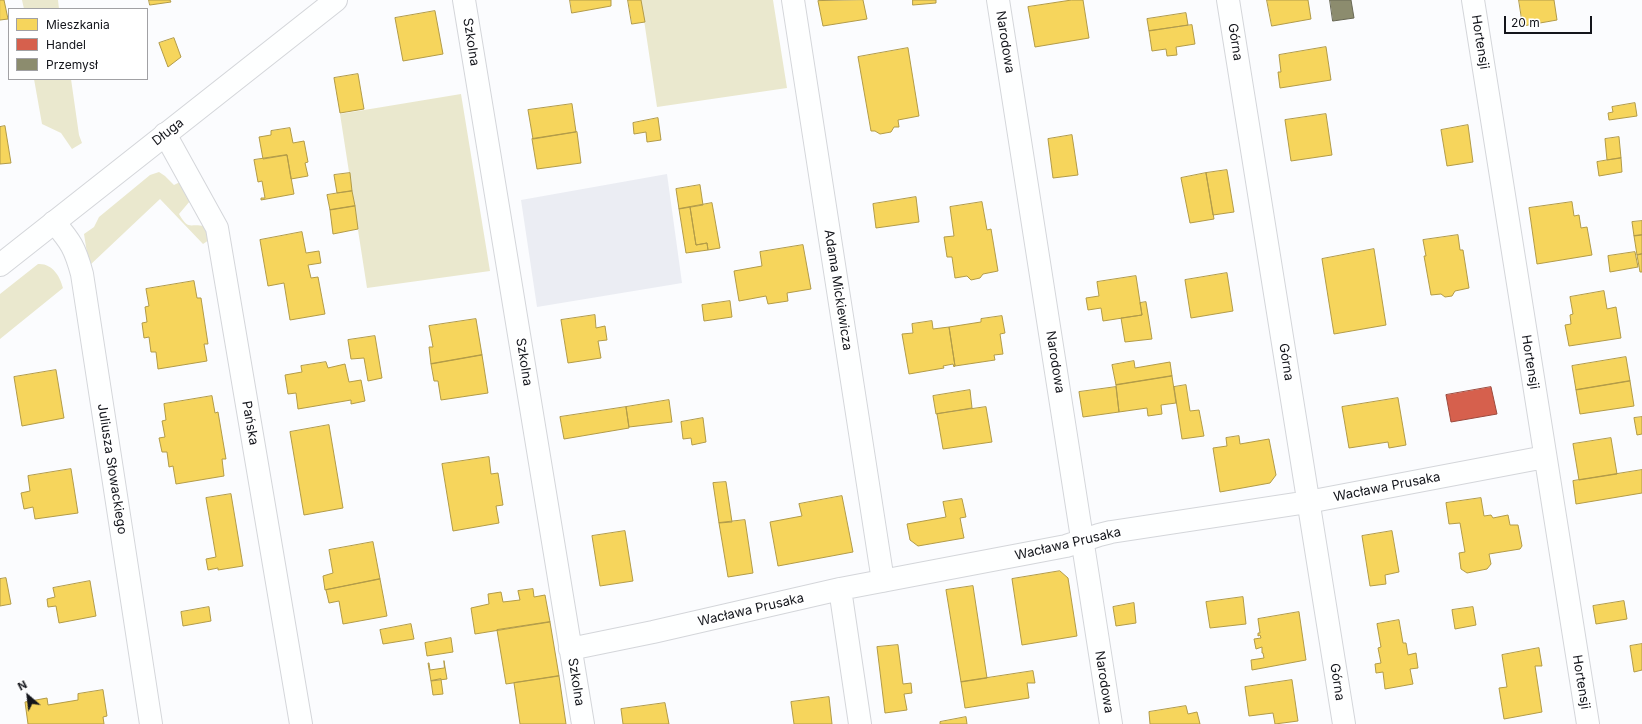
<!DOCTYPE html>
<meta charset="utf-8">
<style>
body{margin:0}
#map{position:relative;width:1642px;height:724px;overflow:hidden;background:#fbfcfe;font-family:Inter,sans-serif}
canvas{display:block}
.legend{position:absolute;left:8px;top:8px;width:140px;height:72px;box-sizing:border-box;background:#fff;border:1px solid #a1a1a4;margin:0;padding:5px 7px;list-style:none;font-size:12px;color:#13151b}
.legend li{display:flex;align-items:center;gap:8px;height:20px}
.legend b{width:20px;border:1px solid #a1a1a4}
.north{position:absolute;left:8px;top:676px;width:40px;height:40px;-webkit-text-stroke:3px #fff;paint-order:stroke;rotate:332deg;font-size:11px;font-weight:700;line-height:16px;text-align:center;color:#13151b}
.north::after{content:'';display:block;margin:auto;width:14px;height:18px;background:#13151b;clip-path:polygon(50% 0,100% 100%,50% 72%,0 100%)}
.scale{position:absolute;left:1504px;top:16px;width:88px;height:18px;box-sizing:border-box;border:2px solid #13151b;border-top:0;padding-left:5px;font-size:12px;line-height:14px;white-space:nowrap;color:#13151b;-webkit-text-stroke:3px #fff;paint-order:stroke}
</style>
<div id="map">
<canvas width="1642" height="724"></canvas>
<ul class="legend">
<li><b style="height:11px;background:#f6d55c"></b>Mieszkania</li>
<li><b style="height:11px;background:#d6604d"></b>Handel</li>
<li><b style="height:11px;background:#8c8c6e"></b>Przemysł</li>
</ul>
<div class="north">N</div>
<div class="scale">20 m</div>
</div>
<script>
const context = document.querySelector('canvas').getContext('2d');
context.lineJoin = 'round';
function fillPath(path, color) {
  context.fillStyle = color;
  context.fill(path, 'evenodd');
}
function stroke(path, color, width, dash) {
  context.strokeStyle = color;
  context.lineWidth = width;
  context.lineCap = dash ? 'butt' : 'round';
  context.setLineDash(dash || []);
  context.stroke(path);
}
function drawText(font, color, halo, rows, align = 'center') {
  context.font = font + ' Inter,sans-serif';
  context.lineWidth = 4;
  context.setLineDash([]);
  context.textBaseline = 'middle';
  context.strokeStyle = halo;
  context.fillStyle = color;
  for (const [text, x, y, turn = 0] of rows) {
    context.save();
    context.translate(x, y);
    context.rotate((+turn || 0) * Math.PI / 180);
    context.textAlign = isNaN(turn) ? turn : align;
    if (halo) context.strokeText(text, 0, 0);
    context.fillText(text, 0, 0);
    context.restore();
  }
}
const built = new Path2D(`
 M667,174L682,283L537,307L521,200Z`);
const green = new Path2D(`
 M22,0H58L59,9H24Z
 M641,0H773L787,88L657,107Z
 M34,79H71L79,135L82,143L72,149L61,133L42,124Z
 M461,94L490,271L367,288L340,114Z
 M159,172L165,176L174,185L182,181L190,195V201L179,214C189,231 189,223 204,226L209,240L203,244L160,199L89,266L84,234L94,227L99,217L150,175Z
 M38,264C52,263 60,276 63,288L0,339V294Z`);
const homes = new Path2D(`
 M0,0H4L8,19L0,20Z
 M149,0H170L171,2L150,5Z
 M570,0H611V6L572,13Z
 M628,0H641L645,22L632,24Z
 M863,0L867,19L823,26L818,1Z
 M913,0H936V3L913,5Z
 M1072,0H1083L1089,38L1035,47L1028,7Z
 M1267,0H1308L1311,19L1272,26Z
 M1519,0H1554L1557,20L1523,26Z
 M435,11L443,54L403,61L395,18Z
 M1186,13L1188,25L1149,31L1147,19Z
 M1192,25L1195,44L1176,47L1177,55L1167,56L1166,49L1152,51L1149,31Z
 M174,38L181,57L168,67L159,43Z
 M1326,47L1331,80L1280,88L1278,72H1281L1279,55Z
 M908,48L919,116L898,120L899,127H894L891,132L880,134L875,131H871L858,57Z
 M358,74L364,109L340,113L334,78Z
 M1635,103L1637,116L1609,120L1608,113L1613,112L1612,107Z
 M572,104L576,132L533,139L528,110Z
 M1326,114L1332,155L1291,161L1285,120Z
 M658,118L661,140L647,142L646,132L634,134L633,123Z
 M1468,125L1473,162L1447,166L1441,130Z
 M5,126L11,163L0,164V127Z
 M290,128L293,143L304,141L308,162L305,163L308,176L291,179L287,155L263,159L259,137L271,135V131Z
 M577,132L581,163L537,169L532,139Z
 M1072,135L1078,175L1053,178L1048,139Z
 M1619,137L1621,158L1607,160L1605,139Z
 M287,155L294,194L261,200V198H265L262,181L258,182L254,160Z
 M1621,158L1622,172L1599,176L1597,162Z
 M1227,170L1234,212L1213,215L1206,173Z
 M350,173L352,191L337,193L334,175Z
 M1206,173L1214,219L1190,223L1181,178Z
 M700,185L703,205L679,209L676,189Z
 M352,191L355,206L330,210L327,195Z
 M916,197L919,222L876,228L873,204Z
 M982,202L987,230L991,229L998,271L983,274L980,278L971,280L967,276L955,278L952,257H947L944,237L954,236L950,207Z
 M1572,202L1574,216L1579,215L1581,228L1587,227L1592,255L1537,264L1529,208Z
 M712,203L720,248L708,250L707,243L696,245L690,207Z
 M355,206L358,229L333,234L330,210Z
 M690,207L696,245L707,243L708,250L686,253L679,209Z
 M1642,221V235L1634,236L1632,222Z
 M302,232L306,253L319,251L321,263L308,265L311,278L318,277L325,314L290,320L284,283L268,286L260,240Z
 M1458,235L1460,250H1463L1469,288L1455,291L1452,296L1445,297L1441,294L1431,295L1424,256H1426L1423,240Z
 M1642,235V254L1637,255L1634,236Z
 M803,245L811,289L787,293L788,301L768,304L766,296L739,301L734,271L762,266L760,252Z
 M1374,249L1386,325L1334,334L1322,259Z
 M1635,252L1638,267L1610,272L1608,256Z
 M1642,254V272H1640L1637,255Z
 M1227,273L1233,311L1191,318L1185,280Z
 M1136,276L1142,315L1103,321L1101,308L1088,310L1086,298L1099,296L1097,282Z
 M194,281L197,298H201L208,344H204L207,361L158,369L156,352H151L149,337L144,338L142,323L147,322L145,307L149,306L146,289Z
 M1604,291L1607,309L1616,307L1621,338L1569,346L1565,325L1571,324L1570,315L1573,314L1570,297Z
 M730,301L732,317L704,321L702,305Z
 M1146,302L1152,339L1125,342L1121,318L1142,315L1140,303Z
 M595,315L596,328L605,326L607,340L598,341L601,358L568,363L561,320Z
 M1002,316L1005,333L1000,334L1003,354L994,355L995,360L955,366L949,327L981,322V319Z
 M476,319L482,355L431,364L429,347H433L429,326Z
 M932,321L933,329L949,327L955,366L954,367L953,364L943,366L944,368L909,374L902,334L913,333L912,324Z
 M375,336L382,378L368,381L364,358L351,359L348,340Z
 M482,355L488,393L441,400L438,381H434L431,364Z
 M1626,357L1630,381L1576,390L1572,366Z
 M1134,361L1135,368L1170,362L1172,376L1116,385L1112,365Z
 M326,362L328,368L345,364L349,382L361,380L365,401L351,404V400L298,409L296,393L288,394L285,375L302,372L301,366Z
 M56,370L64,418L22,426L14,377Z
 M1172,376L1176,403L1161,405L1162,414L1148,416L1147,408L1119,412L1116,385Z
 M1630,381L1634,406L1580,414L1576,390Z
 M1186,385L1190,411L1199,410L1204,436L1182,439L1174,387Z
 M1116,387L1119,412L1083,417L1079,392Z
 M970,390L972,408L936,414L933,396Z
 M212,396L215,413L218,412L226,459H222L224,476L176,484L173,466L169,467L167,452H162L159,438L165,437L162,421L166,420L164,404Z
 M1398,398L1406,445L1389,448L1388,442L1349,448L1342,407Z
 M669,400L672,422L629,427L626,407Z
 M626,407L629,428L564,439L560,417Z
 M986,407L992,442L943,449L937,414Z
 M1642,417V434L1637,435L1634,418Z
 M703,418L706,442L692,445L691,438L683,439L681,422Z
 M329,425L343,508L304,515L290,432Z
 M1239,436L1240,444L1269,439L1276,475L1270,483L1220,492L1213,448L1227,446L1226,438Z
 M1611,438L1617,474L1579,480L1573,444Z
 M489,457L491,474L498,473L503,505L496,506L499,523L453,531L442,464Z
 M71,469L78,513L35,519L33,507L24,509L21,493L30,491L28,476Z
 M1642,470V493L1576,504L1573,481Z
 M726,482L732,522L719,523L713,483Z
 M231,494L243,566L218,570V568L208,570L206,559L216,557L206,498Z
 M842,496L853,552L778,566L770,522L802,516L799,504Z
 M1481,498L1484,516L1491,515L1493,518L1508,515L1510,525H1518L1522,546L1520,549L1489,554L1491,564L1487,569L1467,573L1461,569L1459,553L1465,552L1460,523L1449,524L1446,503Z
 M962,499L966,517L960,518L964,538L918,546L910,540L907,524L946,517L943,502Z
 M745,520L753,573L728,577L719,523Z
 M625,531L633,581L600,586L592,536Z
 M1392,531L1399,572L1385,575L1386,584L1370,586L1362,536Z
 M373,542L380,579L325,590L323,576L333,573L329,550Z
 M1060,571L1068,578L1077,636L1022,645L1012,579Z
 M6,578L11,604L0,606V579Z
 M380,579L387,616L343,624L339,601L329,603L326,590Z
 M90,581L96,616L59,623L56,606L48,607L47,599L55,597L53,588Z
 M973,586L987,678L961,682L946,590Z
 M533,589L534,597L545,595L550,622L475,634L471,608L489,604L488,594L501,592L503,602L520,600L518,591Z
 M1243,597L1246,624L1210,628L1206,602Z
 M1624,601L1627,619L1596,624L1593,606Z
 M1134,603L1136,623L1116,626L1113,607Z
 M209,607L211,621L183,626L181,612Z
 M1473,607L1476,625L1455,629L1452,610Z
 M1299,612L1306,660L1252,670L1251,660L1264,658L1263,653H1262V647L1256,649L1254,639L1261,638L1260,635L1258,636V633H1260L1258,619Z
 M1399,620L1403,643H1406L1408,655L1416,653L1418,668L1410,669L1413,684L1385,689L1383,672L1376,673L1375,664L1381,663L1378,648L1381,647L1377,624Z
 M550,622L559,676L506,684L497,630Z
 M411,624L414,639L383,644L380,630Z
 M451,638L453,652L427,656L425,643Z
 M1642,644V670L1634,672L1630,646Z
 M898,645L903,684L911,683L912,693L904,694L907,710L885,713L877,647Z
 M1539,648L1542,666H1535L1542,712L1504,719L1499,688L1507,687L1502,655Z
 M444,661L447,679L431,681L428,663H429L430,670L444,668Z
 M1033,671L1035,683H1027L1029,698L965,708L961,682Z
 M559,676L566,724H520L514,683Z
 M441,679L443,694L433,695L431,681Z
 M1292,680L1298,721L1275,724L1273,713L1249,716L1245,687Z
 M103,690L107,716L103,717L104,724H28L25,702L47,698L48,705L78,700V694Z
 M829,697L832,724H794L791,702Z
 M665,703L669,724H623L621,709Z
 M1186,706L1188,714L1197,712L1200,724H1150L1149,712Z
 M966,717L967,724H940V722Z`);
const shops = new Path2D(`
 M1491,387L1497,414L1451,422L1446,395Z`);
const industry = new Path2D(`
 M1330,0H1351L1354,18L1333,21Z`);
const minor = new Path2D(`
 M464,0L583,724
 M793,0L883,581
 M998,0L1111,724
 M1228,0L1344,724
 M1473,0L1588,724
 M165,134L217,228L301,724
 M54,222C71,242 75,248 82,274L151,724
 M840,589L860,724
 M570,649L653,632L840,589L1066,546L1099,535L1111,532L1308,502L1545,457`);
const tertiary = new Path2D(`
 M0,265L336,0`);
const streetNames = [
 ["Szkolna",471,42,81],
 ["Narodowa",1005,42,81],
 ["Górna",1235,42,81],
 ["Hortensji",1480,42,81],
 ["Długa",168,132,-38],
 ["Adama Mickiewicza",838,290,81],
 ["Szkolna",524,362,81],
 ["Narodowa",1055,362,81],
 ["Górna",1286,362,81],
 ["Hortensji",1530,362,81],
 ["Pańska",250,423,80],
 ["Juliusza Słowackiego",112,469,81],
 ["Wacława Prusaka",1387,487,-11],
 ["Wacława Prusaka",1068,544,-13],
 ["Wacława Prusaka",751,610,-13],
 ["Szkolna",576,682,81],
 ["Narodowa",1104,682,81],
 ["Górna",1337,682,81],
 ["Hortensji",1581,682,81]
];
fillPath(built, '#ebedf3');
fillPath(green, '#eae8ce');
fillPath(homes, '#f6d55c');
stroke(homes, '#b29b48', 1);
fillPath(shops, '#d6604d');
stroke(shops, '#9c4a3e', 1);
fillPath(industry, '#8c8c6e');
stroke(industry, '#686855', 1);
stroke(minor, '#d4d6da', 24);
stroke(tertiary, '#d4d6da', 24);
stroke(minor, '#feffff', 22);
stroke(tertiary, '#feffff', 22);
drawText('13px', '#13151b', '#fff', streetNames);
</script>
